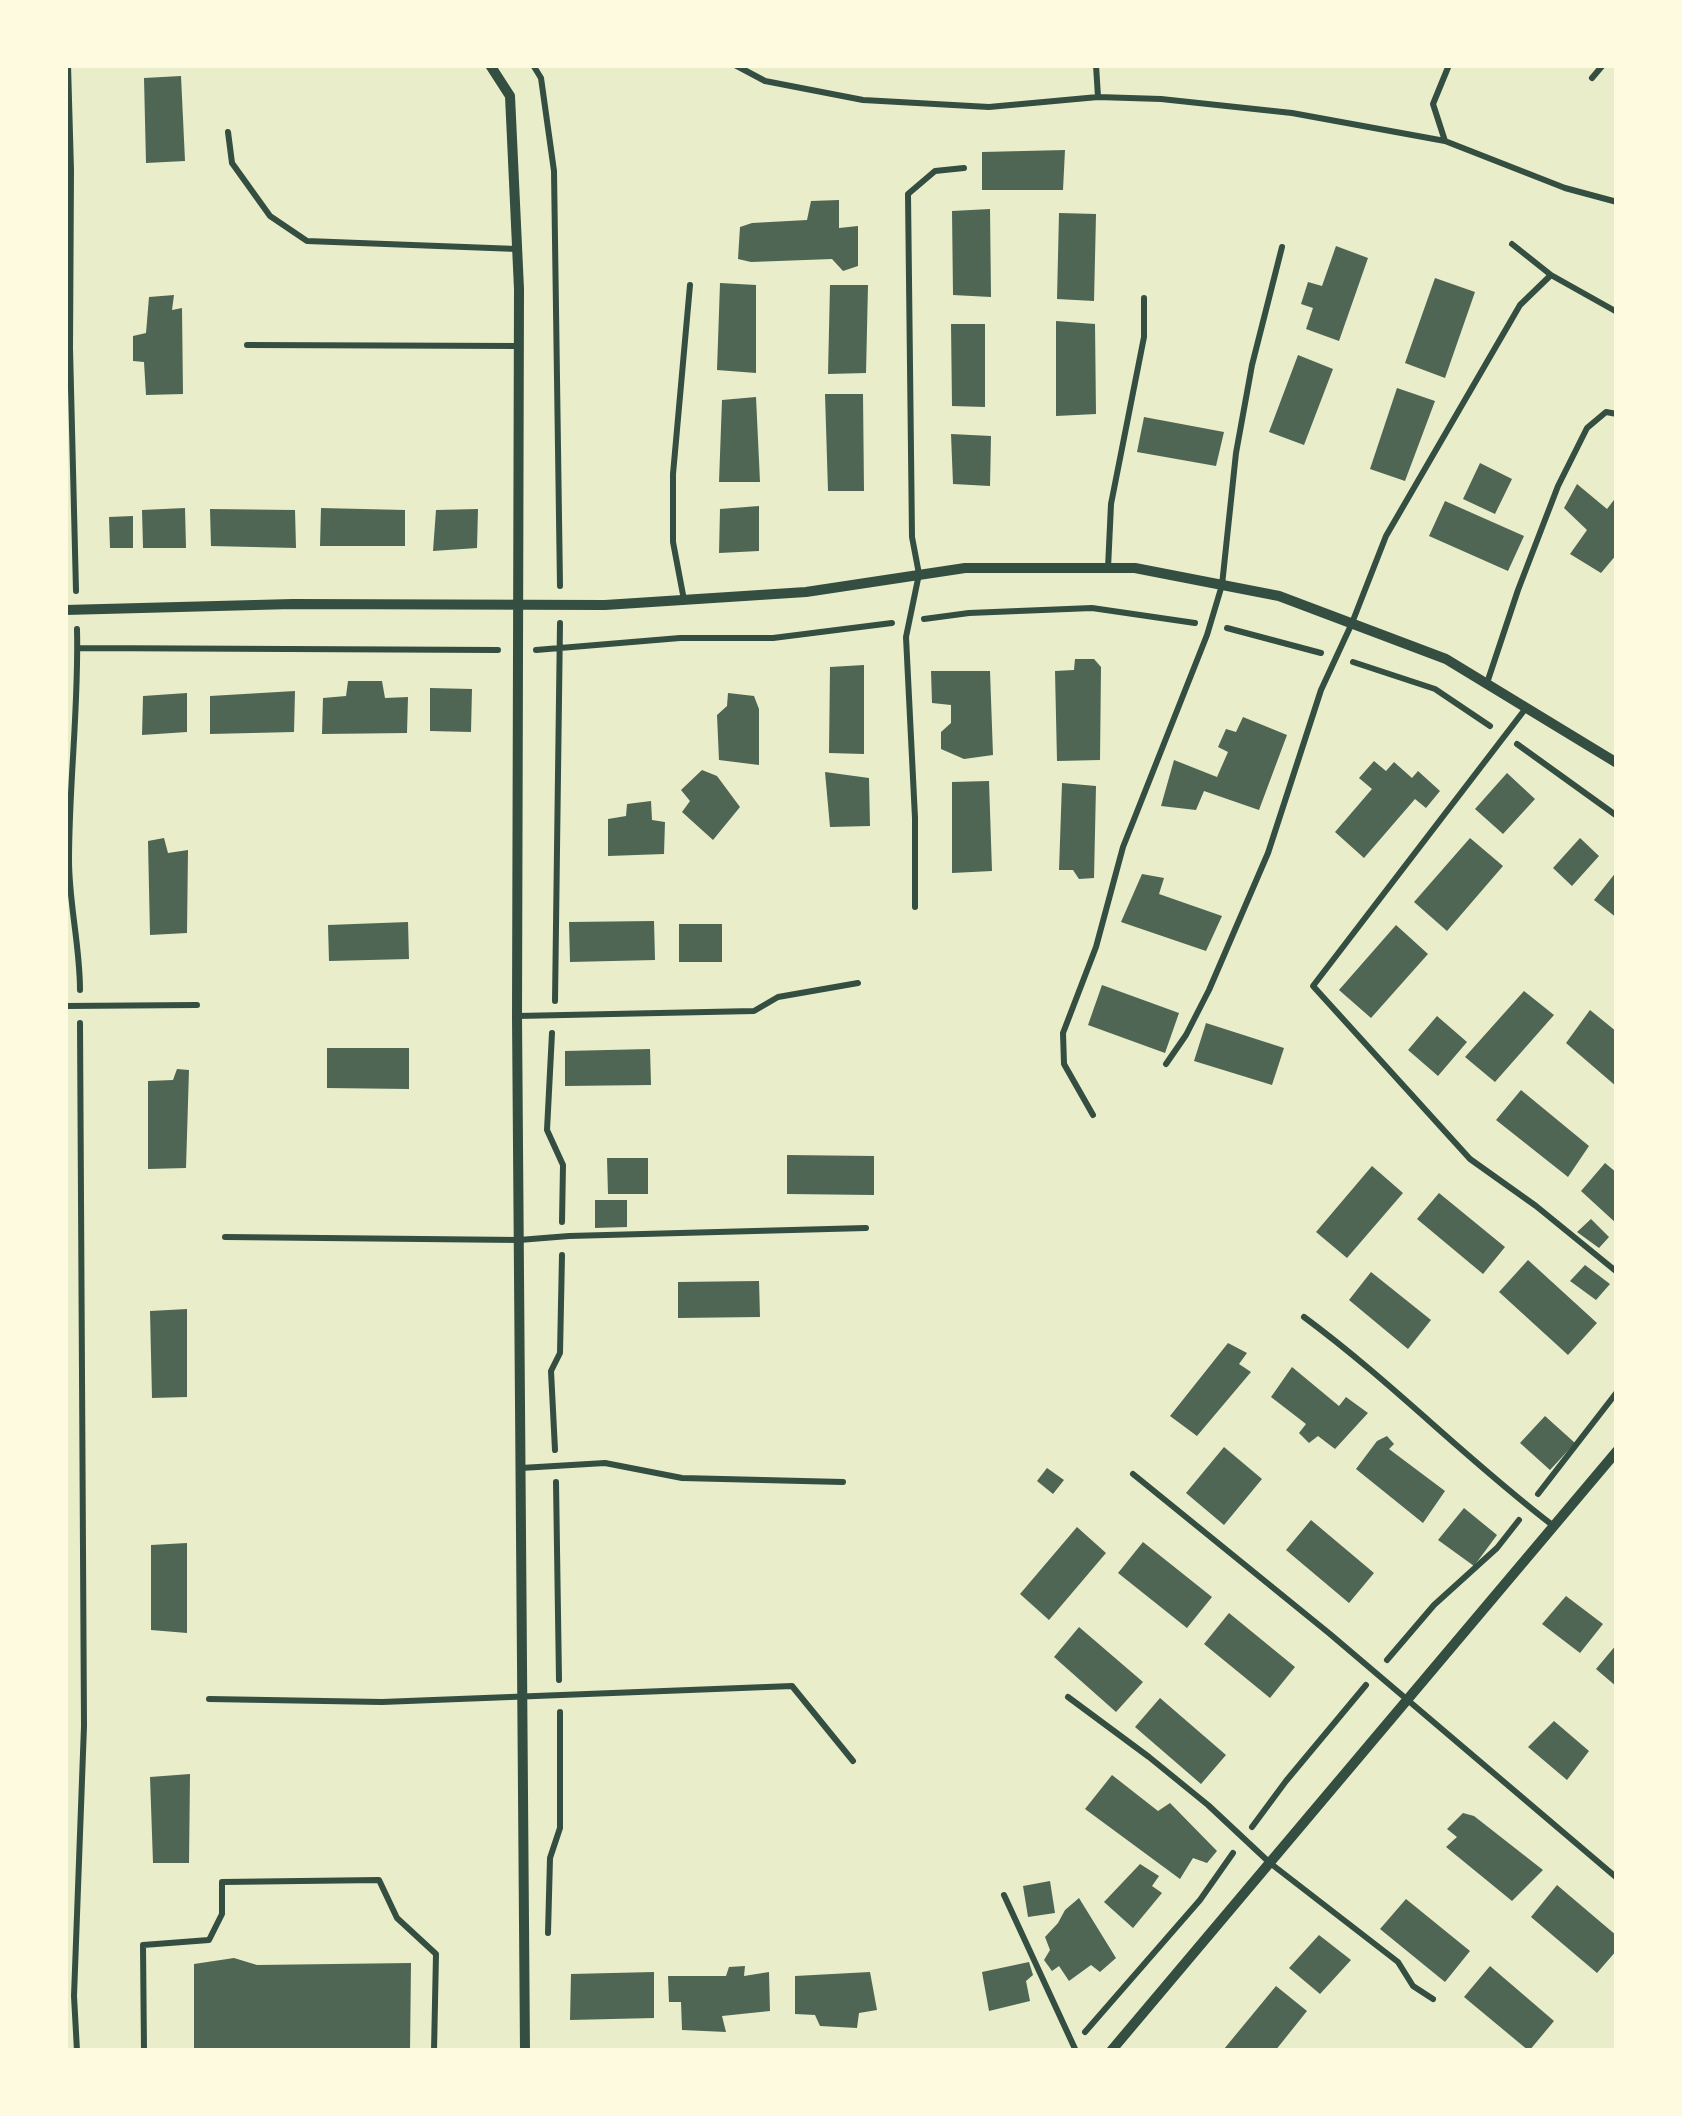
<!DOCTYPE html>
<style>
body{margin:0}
#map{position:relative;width:1682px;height:2116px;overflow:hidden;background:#e9edc9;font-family:Ubuntu,sans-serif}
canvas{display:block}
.frame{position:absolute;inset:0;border:68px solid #fefae0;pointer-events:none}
</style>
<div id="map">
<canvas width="1682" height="2116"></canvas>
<div class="frame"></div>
</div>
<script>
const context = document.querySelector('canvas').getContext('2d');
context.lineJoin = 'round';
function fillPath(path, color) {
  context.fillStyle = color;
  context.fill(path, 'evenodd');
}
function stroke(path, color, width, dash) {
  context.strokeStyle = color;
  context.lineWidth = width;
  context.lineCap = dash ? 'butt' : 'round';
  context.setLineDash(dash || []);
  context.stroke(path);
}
const building = new Path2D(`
 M181,76L185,161L146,163L144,78Z
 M1065,150L1063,190H982V152Z
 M839,200V228L858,226V266L843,271L832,259L751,262L738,259L740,227L752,223L807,220L811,201Z
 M990,209L991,297L953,295L952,211Z
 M1059,213L1096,214L1094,301L1057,299Z
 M1336,246L1368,258L1339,341L1306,329L1313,308L1301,304L1308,282L1322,286Z
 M1435,278L1475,292L1445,378L1405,363Z
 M720,283L756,285V373L717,370Z
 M830,285H868L866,373L828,374Z
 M174,295L172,310L182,308L183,394L146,395L144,362L133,361V336L146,333L149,297Z
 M1056,321L1095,324L1096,414L1056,416Z
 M951,324H985V407L952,406Z
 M1298,355L1333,369L1304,445L1269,432Z
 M1397,388L1435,401L1405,481L1370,469Z
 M825,394H863L864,491H828Z
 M756,397L760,482H719L722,400Z
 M1144,417L1224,432L1216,466L1137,452Z
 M951,434L991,436L990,486L953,484Z
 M1480,463L1512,479L1495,514L1463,499Z
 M1577,484L1607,509L1617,496V554L1601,573L1570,554L1587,530L1564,508Z
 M1445,501L1524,536L1508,571L1429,536Z
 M759,506V551L719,553L720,509Z
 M185,508L186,548H143L142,510Z
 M321,508L405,510V546H320Z
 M210,509L295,510L296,548L211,546Z
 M478,509L477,548L433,551L436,510Z
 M133,516V548H110L109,517Z
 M1075,659H1094L1101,667L1100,760L1057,761L1055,671L1074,670Z
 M864,665V754L829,753L830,667Z
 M931,671H990L993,755L964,759L941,749V732L951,723V705L932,703Z
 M348,681H382L385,698L408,697L407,733L322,734L323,698L346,696Z
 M430,688L472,689L471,732L430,731Z
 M295,691L294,732L210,734V696Z
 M187,693V732L142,735L143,696Z
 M728,693L754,696L759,709V765L719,760L717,715L727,706Z
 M1243,717L1287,735L1259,810L1204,791L1196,810L1161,806L1174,760L1217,777L1228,752L1218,747L1226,729L1236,732Z
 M1374,761L1386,771L1394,762L1412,778L1418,771L1440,791L1426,808L1415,799L1364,858L1335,832L1372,789L1359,778Z
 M702,770L717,776L740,807L713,840L682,812L690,801L681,790Z
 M825,772L869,778L870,826L830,827Z
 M1507,773L1535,799L1503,834L1475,809Z
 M989,781L992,871L952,873V782Z
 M1062,783L1096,786L1094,878L1079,879L1073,870H1059Z
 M651,801L652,820L665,822L664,854L608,856V819L626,816L627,804Z
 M164,838L168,853L188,850L187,933L150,935L148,841Z
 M1470,838L1503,866L1447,931L1414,902Z
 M1580,838L1599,856L1572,886L1553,868Z
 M1617,871V918L1594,900Z
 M1142,874L1164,878L1159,894L1222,916L1206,951L1121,922Z
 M654,921L655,960L570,962L569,922Z
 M408,922L409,959L329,961L328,925Z
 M679,924H722V962H679Z
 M1396,925L1428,954L1371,1018L1339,990Z
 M1102,985L1179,1013L1165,1053L1088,1025Z
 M1524,991L1554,1015L1495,1082L1465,1057Z
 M1590,1010L1617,1032V1087L1566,1043Z
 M1437,1016L1467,1042L1438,1076L1408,1050Z
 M1206,1023L1284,1048L1272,1085L1194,1061Z
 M327,1048H409V1089L327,1088Z
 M650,1049L651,1085L565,1086V1051Z
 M177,1069L189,1070L186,1168L148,1169V1081L173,1080Z
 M1521,1090L1589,1146L1568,1177L1496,1120Z
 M787,1155L874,1156V1195L787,1194Z
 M607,1158H648V1194H608Z
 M1605,1163L1617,1173V1224L1581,1191Z
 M1372,1166L1403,1193L1347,1258L1316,1232Z
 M1439,1193L1505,1247L1483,1274L1417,1219Z
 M595,1200H627V1227L595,1228Z
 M1591,1219L1609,1237L1599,1248L1577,1232Z
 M1528,1260L1597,1323L1568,1355L1499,1292Z
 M1585,1265L1610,1284L1596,1300L1570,1281Z
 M1371,1272L1431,1320L1408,1349L1349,1300Z
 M759,1281L760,1317L678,1318V1282Z
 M187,1309V1397L152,1398L150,1311Z
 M1228,1343L1247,1353L1239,1364L1251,1372L1197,1436L1170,1416Z
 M1292,1367L1339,1406L1346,1397L1368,1413L1335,1449L1318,1436L1309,1443L1299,1433L1306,1424L1271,1397Z
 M1545,1416L1575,1443L1550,1470L1520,1443Z
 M1387,1436L1394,1444L1389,1449L1445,1491L1423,1523L1356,1469L1377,1441Z
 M1224,1447L1262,1479L1224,1525L1186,1493Z
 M1047,1468L1064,1480L1053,1494L1037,1481Z
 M1464,1508L1497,1535L1474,1566L1438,1540Z
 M1311,1520L1374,1573L1349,1603L1286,1550Z
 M1077,1527L1106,1553L1049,1620L1020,1594Z
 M1143,1542L1212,1597L1187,1628L1118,1573Z
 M187,1543V1633L151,1630V1545Z
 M1566,1596L1603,1624L1580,1653L1542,1624Z
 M1229,1613L1295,1667L1270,1698L1204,1644Z
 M1079,1627L1143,1682L1116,1712L1054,1657Z
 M1617,1644V1687L1596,1669Z
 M1160,1698L1226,1755L1201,1784L1135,1727Z
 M1554,1721L1589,1751L1567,1780L1528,1747Z
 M190,1774L189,1863H153L150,1777Z
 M1112,1775L1158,1811L1170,1803L1217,1851L1207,1863L1193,1858L1180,1879L1085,1809Z
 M1463,1813L1474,1816L1543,1870L1512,1901L1446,1847L1457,1837L1447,1829Z
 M1140,1864L1159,1876L1152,1886L1162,1893L1133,1928L1104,1902Z
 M1050,1881L1055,1913L1028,1917L1023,1886Z
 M1557,1885L1617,1936V1950L1597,1973L1531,1917Z
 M1079,1898L1116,1958L1100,1972L1091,1965L1069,1981L1059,1966L1052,1971L1044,1960L1050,1950L1045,1937L1058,1923L1065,1910Z
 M1406,1899L1470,1951L1445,1982L1380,1929Z
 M1319,1935L1351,1960L1320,1994L1289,1968Z
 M234,1958L257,1965L411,1963L410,2051H194V1964Z
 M1029,1962L1033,1975L1026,1981L1030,2001L989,2011L982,1972Z
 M745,1966L744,1976L769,1972L770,2011L722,2016L726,2032L682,2030L681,2002H669L668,1976H726L729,1967Z
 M1490,1966L1554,2021L1529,2051L1464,1997Z
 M654,1972V2018L570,2020L571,1974Z
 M870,1972L877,2010L859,2013L857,2028L820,2026L815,2015L795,2014V1976Z
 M1276,1986L1307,2011L1275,2051H1227L1224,2049Z`);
const path = new Path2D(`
 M68,65L71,170L70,348L76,591
 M533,65L541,78L554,171L560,586
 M1592,78L1603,65
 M924,619L969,613L1092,608L1195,623
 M1227,628L1321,653
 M77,629C79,706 69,782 69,860C69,904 80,946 80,990
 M78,648L498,650
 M536,650L680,638H773L892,623
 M1353,662L1435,689L1490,726
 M1517,744L1617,816
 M555,1001L560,623
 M552,1033L547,1130L563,1165L562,1222
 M555,1450L551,1371L560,1353L562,1255
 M556,1482L559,1680
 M1538,1494L1617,1392
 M1387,1660L1434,1605L1497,1548L1519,1520
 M1252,1827L1286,1781L1366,1685
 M548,1933L550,1858L560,1828V1712
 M1085,2032L1200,1900L1233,1853
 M77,2051L74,1996L84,1726L80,1023`);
const service = new Path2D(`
 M735,65L765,81L863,100L989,107L1098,97L1161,99L1292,113L1445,141L1565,188L1617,202
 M1096,65L1098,97
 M228,132L232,163L270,216L307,241L517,249
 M1445,141L1433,104L1449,65
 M1512,244L1551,275
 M247,345L519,346
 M1108,568L1111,504L1144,337V298
 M684,600L673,542V474L690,285
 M1487,683L1518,590L1558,486L1587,428L1606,412L1617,414
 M1526,708L1313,986L1470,1159L1536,1206L1617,1272
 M915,907V818L906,637L919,574L912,537L908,194L935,171L964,168
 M65,1006L197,1005
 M517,1016L754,1011L778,997L858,983
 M1166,1064L1186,1035L1209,990L1268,853L1321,690L1352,623L1386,536L1520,305L1551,275L1617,312
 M1093,1115L1064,1064L1063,1033L1096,947L1123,847L1207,635L1222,585L1236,453L1252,365L1282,247
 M225,1237L519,1240L569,1236L866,1228
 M1304,1317C1392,1382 1468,1461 1555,1527
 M521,1468L605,1463L682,1478L843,1482
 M1133,1474L1330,1634L1617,1878
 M1068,1697L1149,1757L1208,1805L1270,1863L1398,1962L1413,1986L1433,1999
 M209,1699L382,1702L792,1686L853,1761
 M1004,1895L1076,2051
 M144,2051L143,1945L209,1940L222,1914V1882L379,1880L397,1918L436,1954L434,2051`);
const minor = new Path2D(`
 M490,65L510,96L519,289L517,1016L525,2051
 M65,610L293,604L605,605L806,592L965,568H1135L1279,596L1446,659L1617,763
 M1111,2051L1617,1451`);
fillPath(building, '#4f6655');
stroke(path, '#344e41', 6);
stroke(service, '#344e41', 6);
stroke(minor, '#344e41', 10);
</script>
